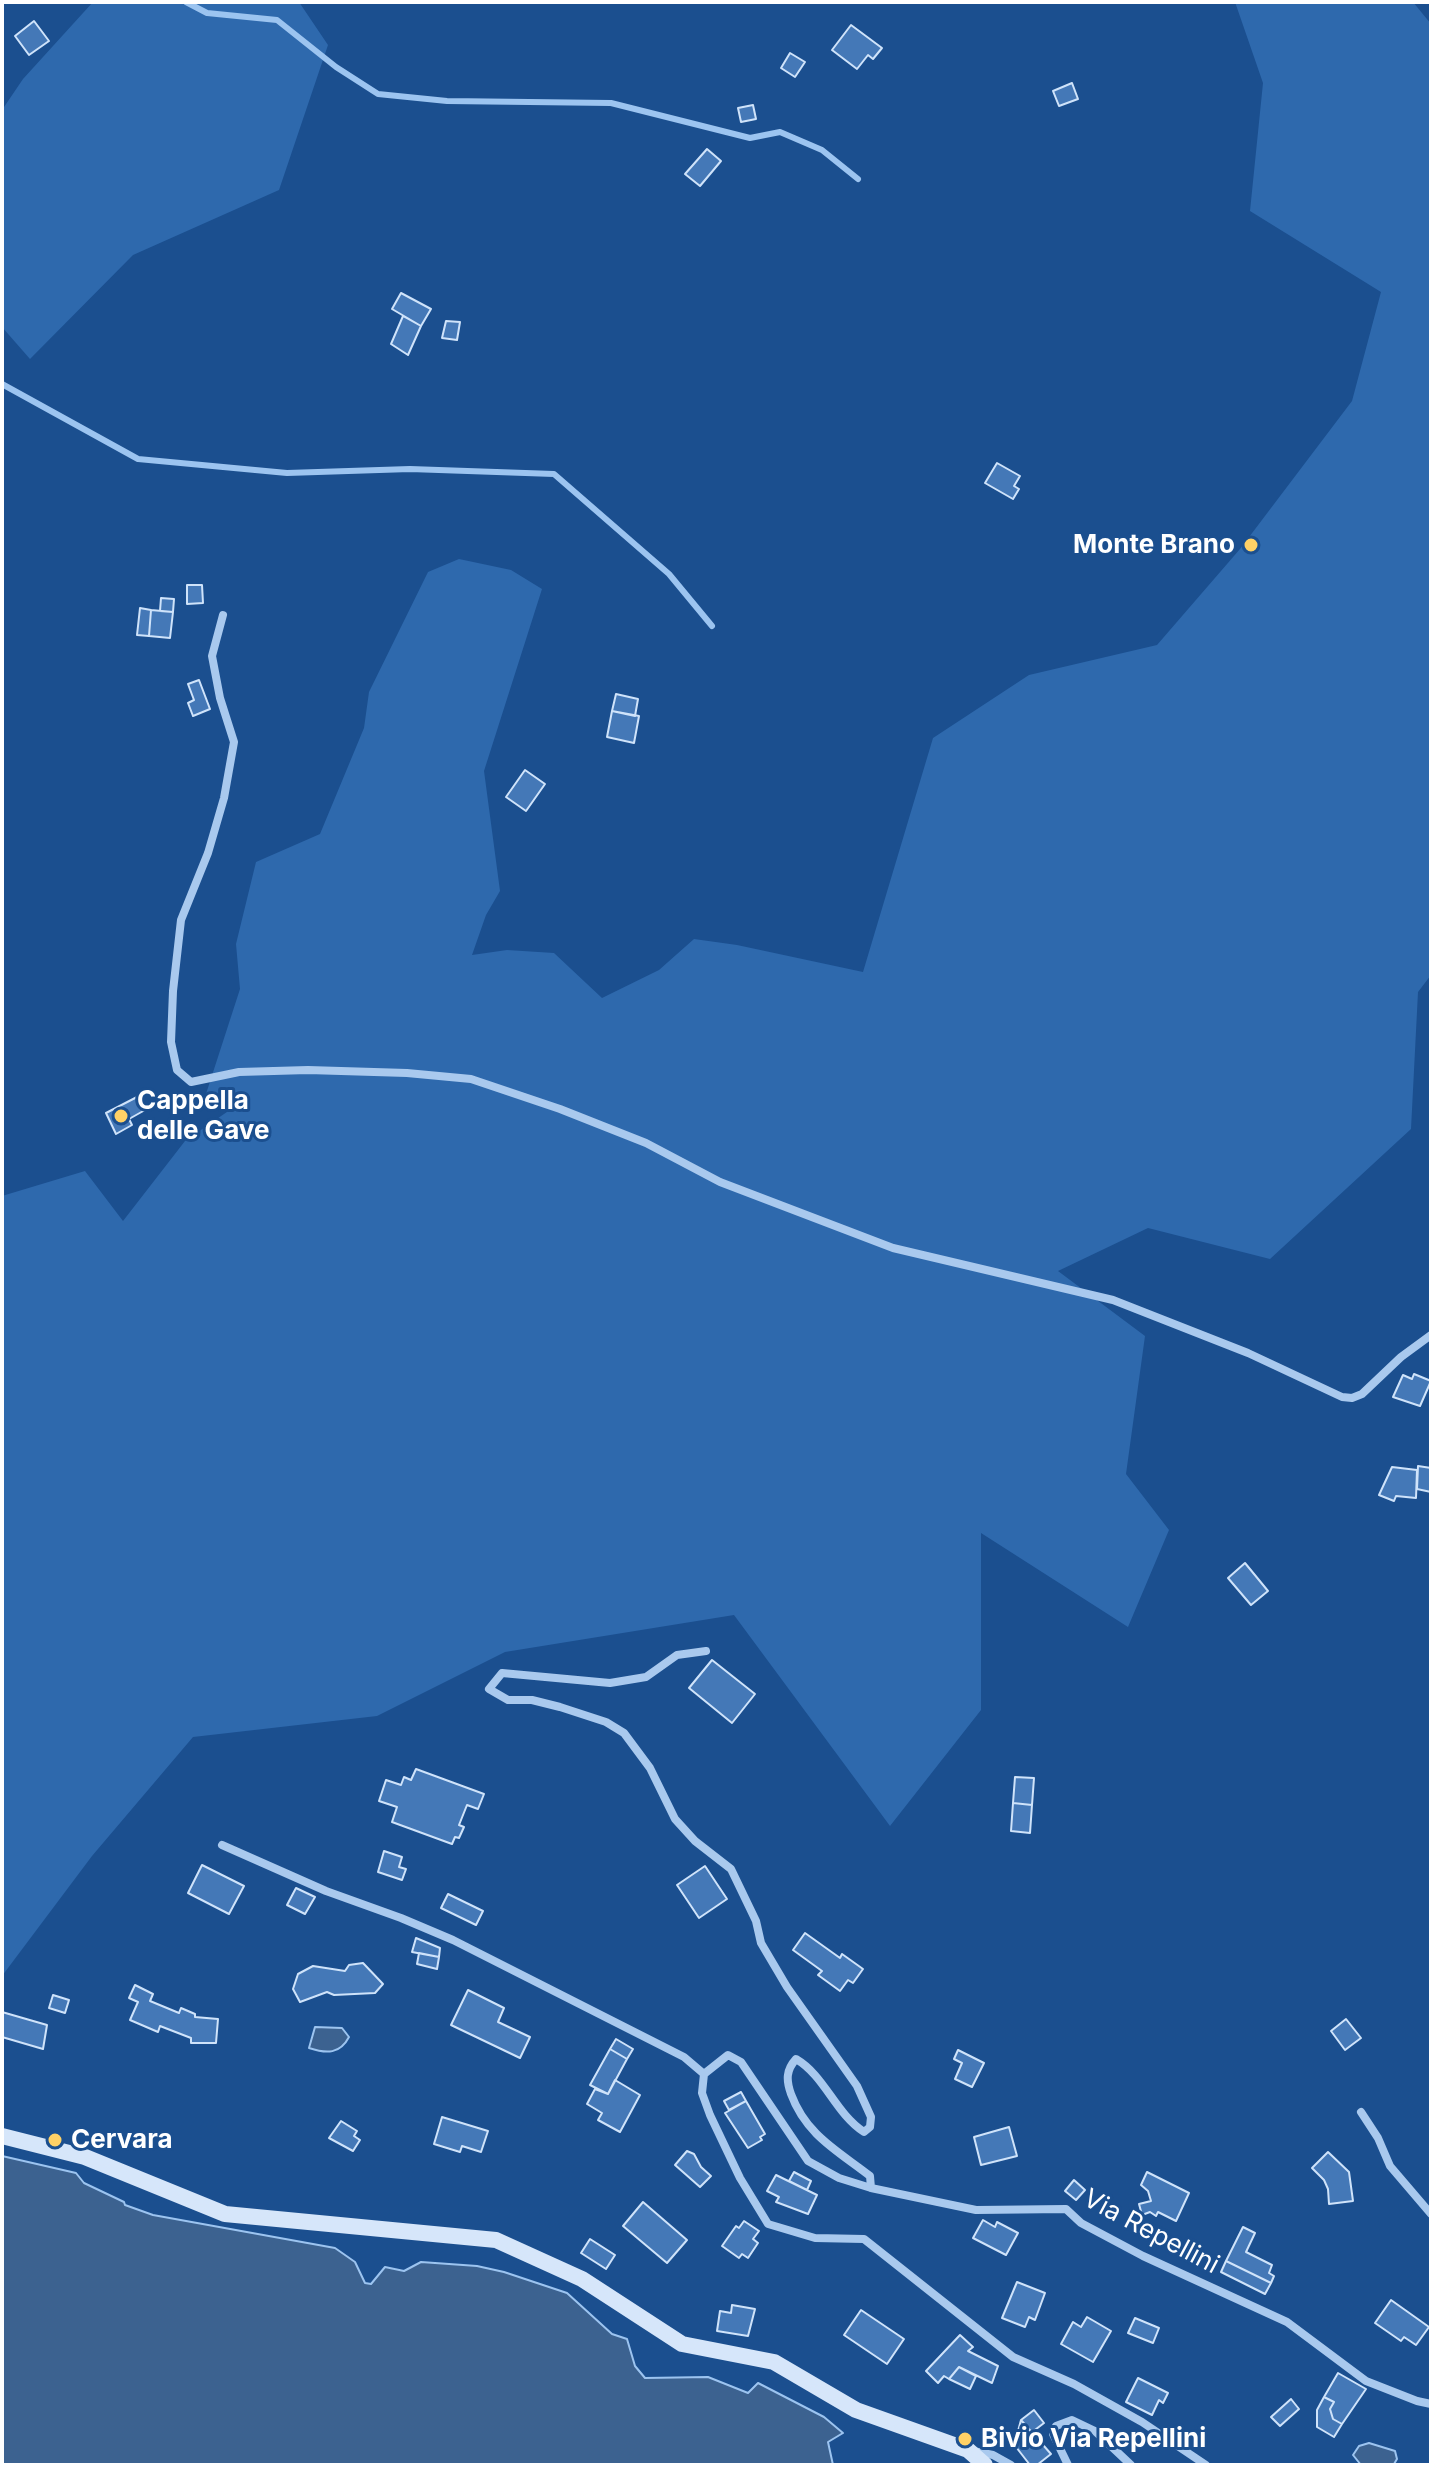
<!DOCTYPE html>
<style>
body{margin:0}
#map{position:relative;width:1433px;height:2467px;overflow:hidden;background:#1b4f8f;font-family:Inter,sans-serif}
canvas{display:block}
.frame{position:absolute;inset:0;border:4px solid #fff;pointer-events:none}
</style>
<div id="map">
<canvas width="1433" height="2467"></canvas>
<div class="frame"></div>
</div>
<script>
const context = document.querySelector('canvas').getContext('2d');
context.lineJoin = 'round';
function fillPath(path, color) {
  context.fillStyle = color;
  context.fill(path, 'evenodd');
}
function stroke(path, color, width, dash) {
  context.strokeStyle = color;
  context.lineWidth = width;
  context.lineCap = dash ? 'butt' : 'round';
  context.setLineDash(dash || []);
  context.stroke(path);
}
function drawText(font, color, halo, rows, align = 'center') {
  context.font = font + ' Inter,sans-serif';
  context.lineWidth = 6;
  context.setLineDash([]);
  context.textBaseline = 'middle';
  context.strokeStyle = halo;
  context.fillStyle = color;
  for (const [text, x, y, turn = 0] of rows) {
    context.save();
    context.translate(x, y);
    context.rotate((+turn || 0) * Math.PI / 180);
    context.textAlign = isNaN(turn) ? turn : align;
    if (halo) context.strokeText(text, 0, 0);
    context.fillText(text, 0, 0);
    context.restore();
  }
}
const green = new Path2D(`
 M93,2H299L328,45L279,190L133,255L30,359L2,327V110L23,79Z
 M1235,2H1413L1431,24V975L1418,992L1411,1129L1270,1259L1148,1228L1058,1271L1145,1336L1126,1474L1169,1530L1128,1627L981,1533V1710L890,1826L734,1615L505,1652L377,1716L193,1737L92,1856L2,1976V1196L85,1171L123,1221L185,1141L237,1105L205,1097L240,989L236,944L256,862L320,834L364,728L369,692L428,572L459,559L511,570L542,589L484,771L500,891L486,915L472,955L507,950L554,953L602,998L659,970L694,939L737,945L863,972L933,738L1029,675L1157,645L1240,549L1352,401L1381,292L1250,211L1263,83Z`);
const water = new Path2D(`
 M315,2027L342,2028L349,2037C340,2054 327,2054 309,2048Z
 M2,2156L76,2173L84,2183L124,2202L125,2205L153,2215L335,2248L355,2262L365,2283L371,2284L385,2267L404,2271L421,2262L477,2266L504,2272L567,2293L612,2334L627,2339L635,2366L645,2378L708,2377L748,2393L758,2383L824,2417L843,2433L828,2442L833,2465H2Z
 M1369,2443L1395,2451L1397,2459L1394,2464L1361,2465L1353,2455L1359,2446Z`);
const stream = new Path2D(`
 M186,2L207,13L277,20L336,67L378,94L447,101L611,103L750,138L780,132L822,150L858,179
 M2,384L138,459L287,473L410,469L554,474L669,574L712,626`);
const building = new Path2D(`
 M34,21L49,41L29,55L15,36Z
 M851,25L882,48L873,59L868,55L857,69L832,50Z
 M790,53L805,62L795,77L781,68Z
 M1072,83L1078,99L1059,106L1053,91Z
 M753,105L756,119L741,122L738,108Z
 M707,149L721,161L700,186L685,174Z
 M401,293L431,309L421,326L392,309Z
 M403,316L421,326L408,355L391,344Z
 M446,321L460,322L457,340L442,338Z
 M997,463L1020,476L1014,486L1019,489L1013,499L985,483Z
 M187,585H202L203,603L187,604Z
 M161,598L174,599L173,612L160,611Z
 M140,608L151,610L149,636L137,635Z
 M151,610L173,612L170,638L149,636Z
 M199,680L210,709L193,716L188,703L194,700L188,684Z
 M616,694L638,699L635,716L612,711Z
 M612,711L639,716L634,743L607,737Z
 M525,770L545,784L526,811L506,797Z
 M137,1097L145,1110L129,1119L132,1125L116,1134L106,1113Z
 M1414,1374L1431,1381L1420,1406L1393,1397L1403,1375L1412,1379Z
 M1418,1466L1431,1468V1492L1417,1489Z
 M1392,1467L1417,1470L1416,1498L1396,1496L1394,1501L1379,1495Z
 M1245,1563L1268,1591L1251,1605L1228,1578Z
 M712,1660L755,1694L732,1723L689,1688Z
 M416,1769L484,1794L478,1809L467,1805L459,1825L464,1827L459,1838L455,1837L452,1844L392,1822L397,1807L379,1801L386,1780L401,1785L404,1777L411,1780Z
 M1015,1777L1034,1778L1032,1805L1013,1803Z
 M1013,1803L1032,1805L1030,1833L1011,1831Z
 M384,1851L402,1857L399,1867L406,1869L402,1880L378,1872Z
 M202,1865L244,1886L229,1914L188,1893Z
 M705,1866L727,1899L699,1918L677,1885Z
 M296,1888L315,1897L305,1914L287,1905Z
 M448,1894L483,1911L476,1925L441,1908Z
 M805,1933L840,1958L842,1954L863,1969L853,1983L848,1980L840,1991L818,1975L822,1971L793,1950Z
 M416,1938L440,1948L439,1957L412,1952Z
 M419,1953L439,1957L437,1969L417,1964Z
 M363,1963L383,1984L375,1993L334,1995L327,1992L300,2002L293,1989L298,1974L313,1966L345,1971L349,1965Z
 M135,1985L153,1994L150,2001L179,2013L181,2008L195,2014V2017L218,2019L216,2043H191V2038L160,2026L158,2032L130,2020L138,2002L129,1998Z
 M468,1990L504,2008L498,2022L530,2037L520,2058L451,2025Z
 M53,1995L69,2000L65,2013L49,2008Z
 M2,2012L47,2025L43,2049L2,2037Z
 M1346,2019L1361,2038L1345,2050L1331,2031Z
 M616,2039L633,2049L627,2059L610,2049Z
 M610,2049L627,2059L608,2094L590,2085Z
 M958,2050L984,2063L972,2087L955,2079L962,2063L954,2059Z
 M615,2080L640,2095L620,2132L598,2120L602,2113L587,2104L595,2089L608,2094Z
 M741,2092L746,2101L729,2110L724,2101Z
 M746,2101L765,2134L760,2137L762,2140L748,2148L725,2113Z
 M442,2117L488,2131L481,2152L462,2146L460,2152L434,2144Z
 M341,2121L357,2131L354,2136L360,2140L353,2151L329,2138Z
 M1009,2127L1017,2156L981,2165L974,2137Z
 M687,2151L694,2154L701,2167L711,2176L700,2187L675,2165Z
 M1328,2152L1349,2172L1353,2201L1329,2204L1328,2189L1324,2180L1312,2168Z
 M794,2172L811,2181L807,2190L789,2181Z
 M1147,2172L1189,2193L1176,2221L1158,2212L1156,2216L1150,2212L1142,2215L1139,2204L1151,2201L1148,2191L1141,2185Z
 M776,2175L817,2195L808,2214L776,2202L779,2197L767,2191Z
 M1074,2180L1085,2190L1076,2200L1065,2191Z
 M643,2202L687,2240L667,2263L623,2226Z
 M983,2220L995,2227L997,2222L1018,2233L1006,2255L973,2238Z
 M744,2221L759,2231L753,2239L758,2243L748,2258L742,2254L739,2258L722,2246L736,2226L739,2228Z
 M1243,2227L1255,2233L1246,2252L1272,2265L1269,2273L1274,2276L1271,2283L1226,2261Z
 M590,2239L615,2255L606,2269L581,2253Z
 M1226,2261L1271,2283L1265,2294L1221,2272Z
 M1017,2282L1045,2293L1035,2320L1029,2317L1025,2327L1002,2318Z
 M1391,2300L1429,2327L1416,2345L1404,2337L1401,2341L1375,2323Z
 M732,2305L755,2309L748,2336L717,2331L720,2311L731,2313Z
 M861,2310L904,2339L887,2364L844,2335Z
 M1087,2317L1111,2331L1093,2362L1061,2344L1073,2322L1081,2327Z
 M1135,2318L1159,2328L1153,2343L1128,2333Z
 M960,2335L973,2347L968,2351L998,2366L992,2383L959,2367L949,2379L944,2376L938,2383L926,2371Z
 M959,2367L976,2376L970,2389L949,2379Z
 M1338,2373L1366,2389L1342,2424L1333,2419L1330,2409L1334,2402L1324,2397Z
 M1138,2378L1168,2393L1163,2403L1159,2400L1152,2415L1126,2402Z
 M1324,2397L1334,2402L1330,2409L1333,2419L1342,2424L1334,2437L1317,2427V2410Z
 M1291,2399L1299,2409L1280,2426L1271,2417Z
 M1034,2410L1044,2423L1031,2433L1021,2420Z
 M1021,2420L1051,2454L1037,2465H1030L1009,2438L1018,2431Z`);
const minor = new Path2D(`
 M223,615L212,656L220,698L234,742L224,798L208,853L181,920L173,991L171,1042L177,1070L191,1082L239,1072L308,1070L407,1073L471,1079L560,1109L646,1143L720,1182L893,1248L1113,1300L1248,1353L1342,1397L1352,1398L1362,1394L1401,1357L1431,1335
 M706,1651L677,1655L646,1677L610,1683L502,1673L489,1689L508,1700H532L560,1707L606,1722L624,1733L650,1768L675,1819L695,1841L731,1869L756,1921L761,1943L787,1987L857,2086L871,2117L870,2127L864,2132C835,2113 825,2076 796,2059C786,2070 786,2080 791,2094C806,2135 838,2151 870,2176L871,2188
 M222,1845L326,1891L401,1918L453,1940L684,2057L704,2074
 M1361,2112L1378,2138L1390,2166L1431,2214
 M973,2451L993,2455L1011,2465
 M1068,2465L1053,2434L1056,2426L1072,2420L1095,2431L1131,2465
 M1206,2465L1142,2422L1074,2384L1013,2357L864,2239L815,2238L768,2224L740,2178L710,2115L702,2093L704,2074L728,2055L741,2062L808,2161L839,2178L871,2188L976,2210L1066,2209L1081,2223L1143,2256L1287,2322L1366,2381L1417,2401L1431,2404`);
const secondary = new Path2D(`
 M2,2136L85,2157L225,2214L496,2240L582,2279L682,2344L774,2362L856,2410L968,2450L985,2465`);
const markers = [
 [1251,545,8,"#ffd166"],
 [121,1116,8,"#ffd166"],
 [55,2140,8,"#ffd166"],
 [965,2439,8,"#ffd166"]
];
const poiNames = [
 ["Monte Brano",1235,545,"right"],
 ["Cappella",137,1101],
 ["delle Gave",137,1131],
 ["Cervara",71,2140],
 ["Bivio Via Repellini",981,2439]
];
const streetNames = [
 ["Via Repellini",1151,2232,28]
];
fillPath(green, '#2e69ad');
fillPath(water, '#3c6290');
stroke(water, '#9cc4f0', 2);
stroke(stream, '#9cc4f0', 6);
fillPath(building, '#4478b7');
stroke(building, '#cfe3fa', 2);
stroke(minor, '#a9c9ee', 8);
stroke(secondary, '#d6e6fa', 16);
for (const [x, y, r, color] of markers) {
  const dot = new Path2D();
  dot.arc(x, y, r, 0, 2 * Math.PI);
  context.fillStyle = color;
  context.fill(dot);
  stroke(dot, '#1b4f8f', 3);
}
drawText('bold 26px', '#fff', '#1b4f8f', poiNames, 'left');
drawText('26px', '#fff', '#1b4f8f', streetNames);
</script>
